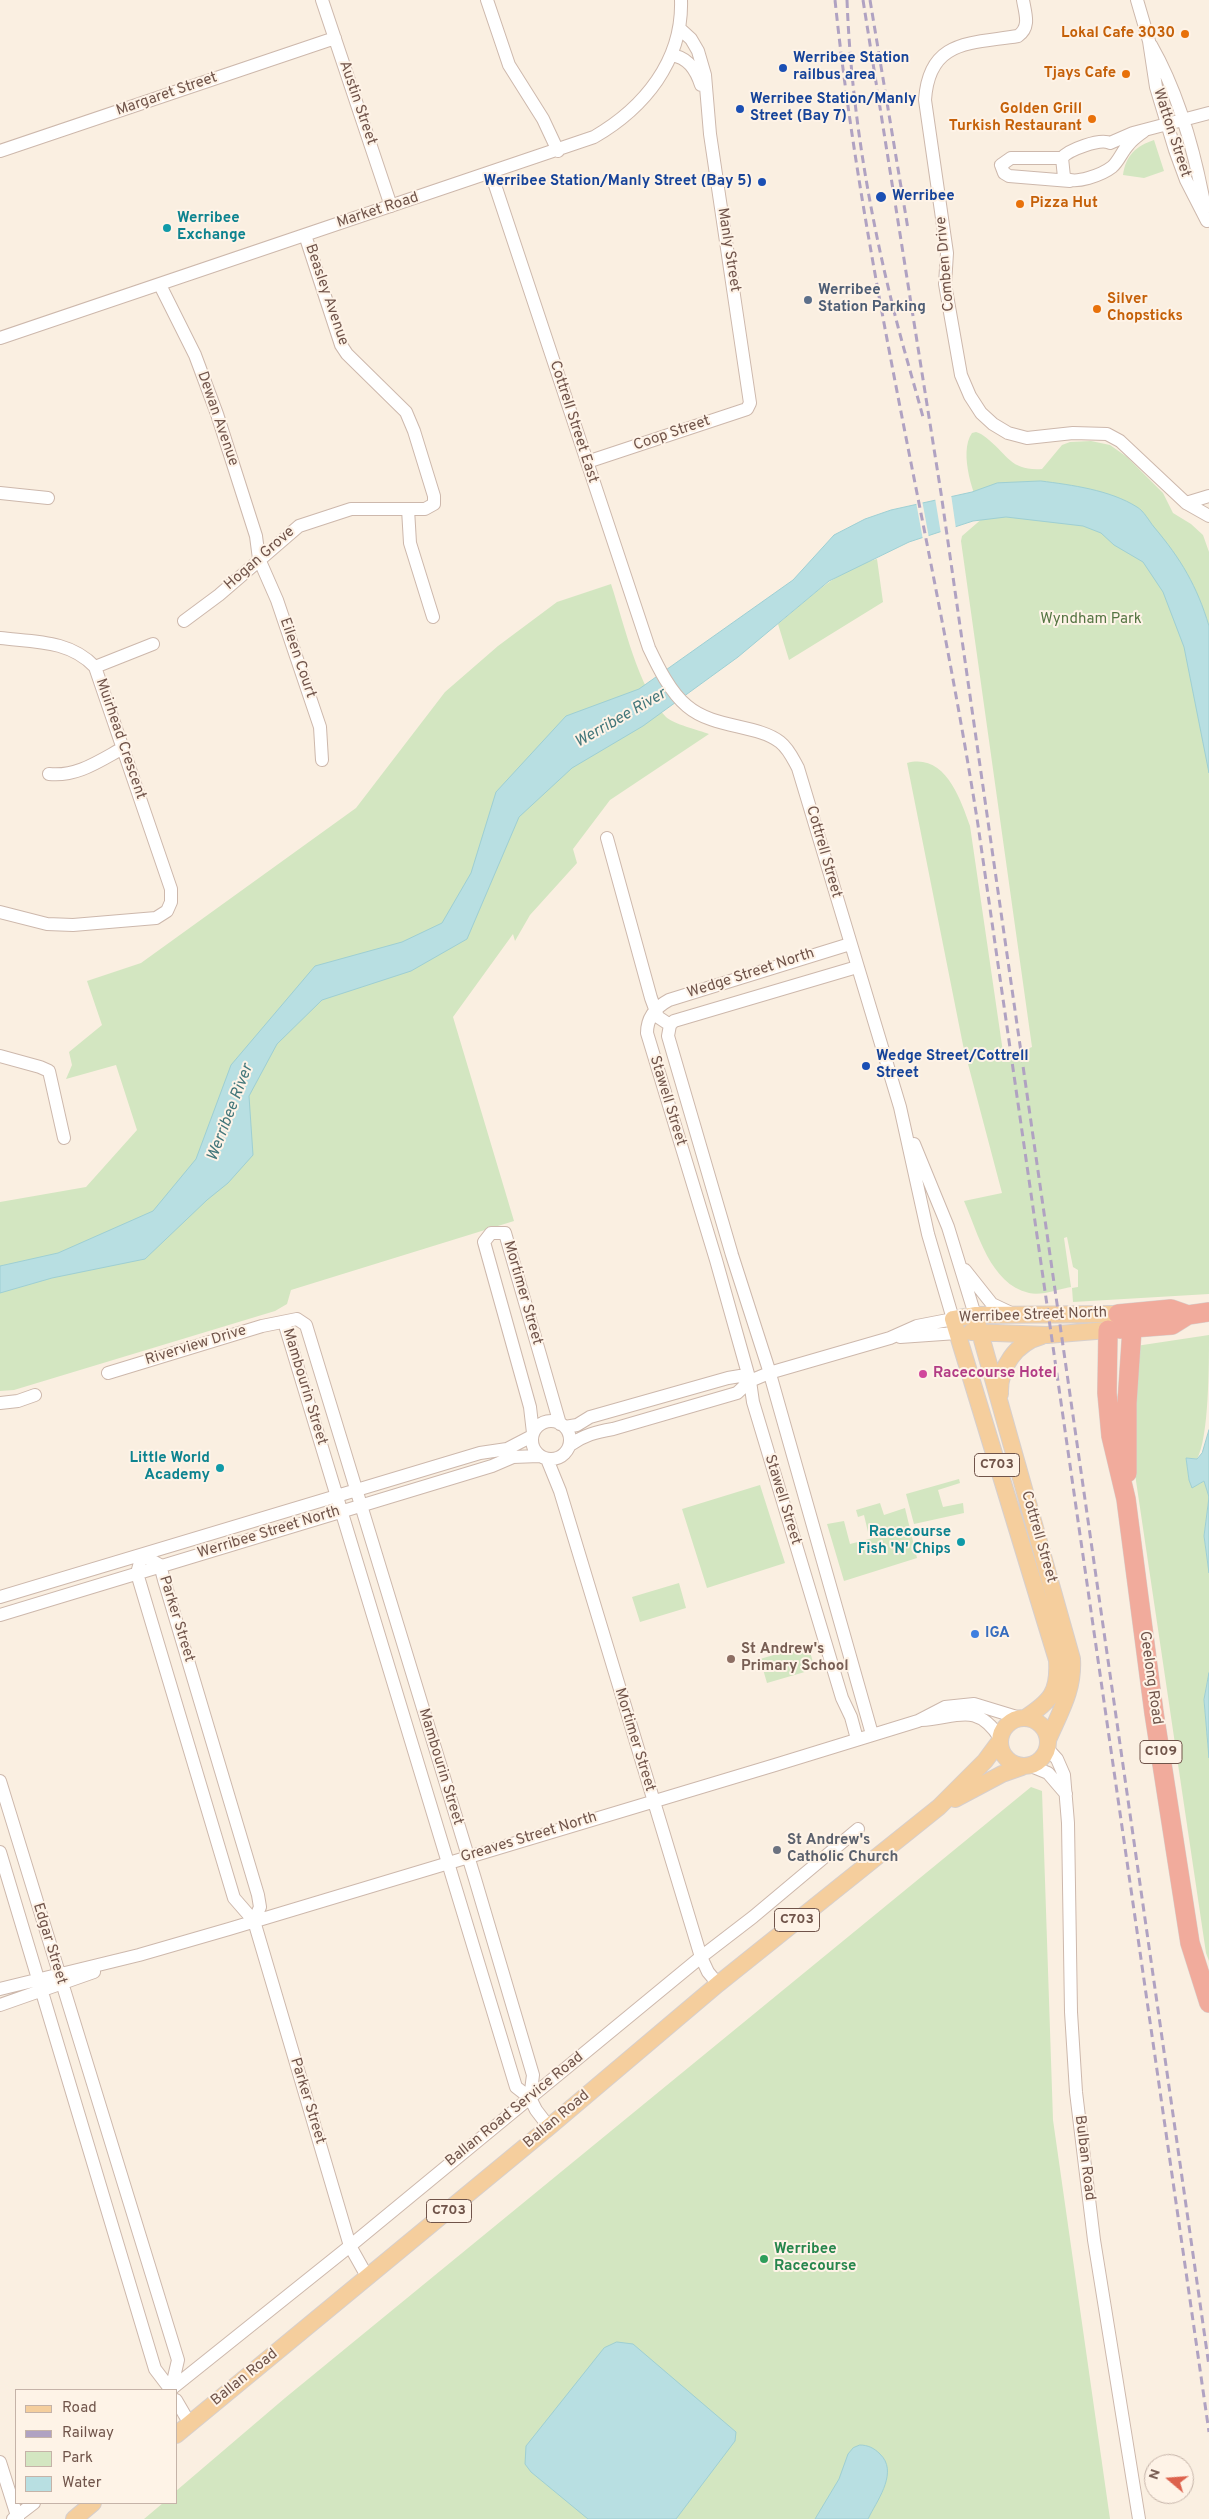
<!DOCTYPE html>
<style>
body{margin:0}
#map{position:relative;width:1209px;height:2519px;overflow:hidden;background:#faefe1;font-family:Overpass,sans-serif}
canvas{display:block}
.legend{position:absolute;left:15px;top:2389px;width:162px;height:115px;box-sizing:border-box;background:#fef3e7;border:1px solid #c5b3a8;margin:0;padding:6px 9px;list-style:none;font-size:15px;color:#70544a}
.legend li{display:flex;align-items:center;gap:10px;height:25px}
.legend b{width:25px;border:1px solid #c5b3a8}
.north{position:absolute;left:1144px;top:2454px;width:50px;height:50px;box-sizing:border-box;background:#fef3e7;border:1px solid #c5b3a8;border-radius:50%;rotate:288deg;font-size:14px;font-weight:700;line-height:20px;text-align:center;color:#70544a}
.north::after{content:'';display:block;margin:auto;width:18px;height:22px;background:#dd624d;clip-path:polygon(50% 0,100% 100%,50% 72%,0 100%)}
</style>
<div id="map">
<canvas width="1209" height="2519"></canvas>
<ul class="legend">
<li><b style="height:6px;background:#f5ce9d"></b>Road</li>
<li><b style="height:6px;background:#b0a2c2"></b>Railway</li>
<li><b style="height:14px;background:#d3e6c1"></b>Park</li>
<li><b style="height:14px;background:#b8dfe2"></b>Water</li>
</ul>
<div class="north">N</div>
</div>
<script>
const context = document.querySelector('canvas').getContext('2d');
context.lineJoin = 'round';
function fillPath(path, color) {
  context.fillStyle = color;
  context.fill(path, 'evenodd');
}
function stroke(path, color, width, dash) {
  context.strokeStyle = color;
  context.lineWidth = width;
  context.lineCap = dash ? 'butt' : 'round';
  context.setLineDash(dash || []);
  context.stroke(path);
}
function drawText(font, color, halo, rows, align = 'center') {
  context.font = font + ' Overpass,sans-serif';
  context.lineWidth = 4;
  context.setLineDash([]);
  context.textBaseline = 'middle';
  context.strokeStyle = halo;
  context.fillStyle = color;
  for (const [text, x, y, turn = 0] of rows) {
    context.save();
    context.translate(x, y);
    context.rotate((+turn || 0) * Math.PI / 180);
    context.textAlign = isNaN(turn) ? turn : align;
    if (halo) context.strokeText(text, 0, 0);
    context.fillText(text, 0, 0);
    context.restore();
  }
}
const green = new Path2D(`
 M1154,140L1164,171L1144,178L1123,175C1126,155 1136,146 1154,140Z
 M976,432C982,434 984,436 989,440C1009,457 1012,471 1042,469L1062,445L1070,442L1091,441L1110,445L1127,457L1163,493L1173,513L1191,524L1203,535L1209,552V1294L1073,1302L1072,1288L1078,1287V1270L1073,1267L1067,1237L1064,1238L1071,1287C1059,1289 1042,1296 1029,1293C990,1284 978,1233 964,1201L1002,1193L963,1045L907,763C945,753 960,798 970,826L1004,1059L1032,1047L961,541L962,536L984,517C974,498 958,453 972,433Z
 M877,559L883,602L789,660L778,624C808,599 839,568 877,559Z
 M611,584C624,623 638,688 666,717C673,724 699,730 709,734L610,800L573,849L577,863L530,915L515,941L513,934L453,1017L514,1221L291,1290L287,1304L275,1311L14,1390L0,1391V1202L86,1187L137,1130L116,1065L66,1079L72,1065L69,1052L102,1025L87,981L141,963L356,808L445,692L498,646L557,602Z
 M1209,1335C1209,1364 1209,1438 1197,1459L1186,1458L1189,1480L1193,1487L1204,1481L1209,1497L1204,1536L1209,1573V1673L1204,1700L1209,1758V1961L1206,1953L1135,1474L1136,1346Z
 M959,1479L960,1483L938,1490L943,1507L963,1503L964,1513L914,1524L906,1494Z
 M760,1485L785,1563L707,1588L682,1509Z
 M880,1503L884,1515L905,1508L917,1558L844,1581L827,1524L844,1521L850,1544L881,1536L879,1529L868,1532L864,1515L858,1517L856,1510Z
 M679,1583L686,1608L640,1622L632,1597Z
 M808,1645L815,1669L767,1683L760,1659Z
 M1031,1787L1042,1791L1053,2120L1110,2519H144L163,2503H176V2491L285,2398Z`);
const water = new Path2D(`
 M1041,481C1072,485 1110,490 1137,507C1144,511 1149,521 1154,527C1181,559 1197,586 1209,626V773L1184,647L1163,592L1143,562L1114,545L1101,533L1083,526L1006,517L973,521L909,542L829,581L738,657L643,726L572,768L519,817L467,939L411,971L322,1000L277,1044L249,1096L253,1155L228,1183L207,1200L145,1259L52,1278L0,1293V1266L58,1253L153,1211L196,1159L231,1065L315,966L402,942L442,923L471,873L496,792L566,716L639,689L793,580L834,535L865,519L891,510L972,492L997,483Z
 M1209,1430V1573L1204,1536L1209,1497L1204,1481L1192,1488L1189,1480L1186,1458L1197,1459L1202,1453Z
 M1209,1673V1758L1204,1700Z
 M617,2342L633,2344L736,2432L735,2441L676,2519H588L531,2472L525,2464L526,2446L604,2348Z
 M860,2445C868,2445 874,2448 880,2454C898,2471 879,2498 870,2515L868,2519H815L839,2479L848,2454L853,2448Z`);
const pier = new Path2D(`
 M951,494L956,529L941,534L935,498Z
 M922,500L929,538L923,540L916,502Z`);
const minor = new Path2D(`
 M322,0L391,206
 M487,0L509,65L543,119L558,151
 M1023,0C1025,13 1031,27 1018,36C970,44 929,39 925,100L947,253L945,284L961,375L970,396L981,413L993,424L1008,433L1027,438L1073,433L1107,434L1120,441L1186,503L1209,516
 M1137,0L1149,41L1156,87L1175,150L1186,180L1207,221
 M1151,45C1179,94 1195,153 1205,208
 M671,55C688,57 696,70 701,85
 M1144,131C1139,135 1133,139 1129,144C1122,151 1119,161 1112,167C1103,174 1074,186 1064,177L1062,158C1068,150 1100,138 1110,143L1133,133L1209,113
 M0,151L335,38
 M1062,158H1011L1001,165L1004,173L1009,176L1070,181
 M491,173L649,648C658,667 670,692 687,706C714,729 757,724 780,742C789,749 793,759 798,768L900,1107L928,1234L953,1319L917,1326L890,1338L769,1373L750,1381L737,1393L613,1429C596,1432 584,1435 570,1445
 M160,285L195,355L217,414L256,536L259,559L277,600L320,727L322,760
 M0,338L594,137C644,108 683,61 681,0
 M587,462L747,409L750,403L710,134L705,75L698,51L691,39L679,28
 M0,493L48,498
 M1186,503L1209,496
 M408,509L410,543L433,617
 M184,621L219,595L299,526L351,509H425L434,504V496L414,431L406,412L347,354L341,345L305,235
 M0,638C34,642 70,640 95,667L171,889V902L167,911L156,918L73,925L47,924L0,912
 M95,667L153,644
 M49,774C77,777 99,761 123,748
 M607,838L651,998L658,1017L670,1025
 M850,944L669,1000C656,1007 647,1018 647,1033L716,1260L750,1381L753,1402L842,1698L851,1717L857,1739
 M670,1025L668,1036L732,1255L768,1367L872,1734
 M670,1025L674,1021L857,967
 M0,1056L40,1067L49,1071L64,1138
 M914,1144L948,1227L975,1315
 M965,1270L992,1304L1011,1313
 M284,1322L516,2087L530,2098L536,2110L549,2127
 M900,1337L957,1333
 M108,1373L262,1326L297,1319L306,1325L475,1879L533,2075L530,2098
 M0,1403L18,1401L35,1395
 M532 1440a19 19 0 1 1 38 0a19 19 0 1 1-38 0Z
 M565,1427L577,1425L590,1417L728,1378L740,1376L750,1381
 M533,1433L530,1407L484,1242L491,1233H505L560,1424
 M547,1459L560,1491L701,1957L708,1972L718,1984
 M0,1597L480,1453L507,1449L532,1436
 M0,1615L492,1466L513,1457L539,1456
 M921,1720C957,1718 976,1701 1000,1738
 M1047,1748L1057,1759L1064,1775L1068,1823L1071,2012L1076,2092L1094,2240L1139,2519
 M1031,1766L1048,1773L1066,1794
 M0,1781L178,2360L171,2390
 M0,1852L155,2369L171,2390
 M254,1921L260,1907L258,1895L164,1580L160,1565L142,1555L137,1573L139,1580L234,1898L254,1921L350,2246L368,2278
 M0,1989L139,1955L229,1929L775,1765L918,1721L945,1707L974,1704L1020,1718
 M0,2005L94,1972
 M170,2390L350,2246L701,1957L753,1917L858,1829
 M176,2400L190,2424
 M0,2462L18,2519
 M13,2519L34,2503`);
const major = new Path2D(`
 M975,1315L1072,1659C1074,1690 1060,1712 1048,1740
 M971,1332L1047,1335L1108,1330
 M1000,1394C999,1367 1016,1343 1042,1336
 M1000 1742a24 24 0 1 1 48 0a24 24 0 1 1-48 0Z
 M1025,1718C1051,1701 1059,1692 1057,1660L953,1319L975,1315L1118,1314
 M955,1799L1002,1774L1022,1767
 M176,2435L549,2127L718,1984L939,1807L985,1761L999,1742
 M74,2519L93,2503`);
const highway = new Path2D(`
 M1118,1314L1171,1309L1188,1315L1209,1312
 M1120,1329L1172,1325L1188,1315
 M1108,1330L1107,1393L1111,1436L1126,1499L1154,1713L1190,1943L1209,2003
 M1127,1473V1403L1132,1329`);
const rail = new Path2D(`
 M835,0C864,278 935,549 978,825L1209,2432
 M847,0C851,104 868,207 893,307C902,344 913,380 923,417
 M863,0L941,493L1209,2366
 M870,0L908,229`);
const markers = [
 [1185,34,5,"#e8710a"],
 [783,68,5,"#1a4fb4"],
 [1126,74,5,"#e8710a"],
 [740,109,5,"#1a4fb4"],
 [1092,119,5,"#e8710a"],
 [762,182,5,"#1a4fb4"],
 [881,197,6,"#1a4fb4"],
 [1020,204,5,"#e8710a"],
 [167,228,5,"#0f9aa8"],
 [808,300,5,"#5c6f8a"],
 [1097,309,5,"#e8710a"],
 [866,1066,5,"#1a4fb4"],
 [923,1374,5,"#d1479c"],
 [220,1468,5,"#0f9aa8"],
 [961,1542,5,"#0f9aa8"],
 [975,1634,5,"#3f7fe0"],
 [731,1659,5,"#8d6e63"],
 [777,1850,5,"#6b7280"],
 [764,2259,5,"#2e9e5b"]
];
const shields = [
 [997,1465,45],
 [1161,1752,42],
 [797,1920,45],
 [449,2211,45]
];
const shieldNames = [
 ["C703",997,1465],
 ["C109",1161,1752],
 ["C703",797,1920],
 ["C703",449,2211]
];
const foodNames = [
 ["Lokal Cafe 3030",1175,34],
 ["Tjays Cafe",1116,74],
 ["Golden Grill",1082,110],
 ["Turkish Restaurant",1082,127],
 ["Pizza Hut",1030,204,"left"],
 ["Silver",1107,300,"left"],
 ["Chopsticks",1107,317,"left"]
];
const transitNames = [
 ["Werribee Station",793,59],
 ["railbus area",793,76],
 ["Werribee Station/Manly",750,100],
 ["Street (Bay 7)",750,117],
 ["Werribee Station/Manly Street (Bay 5)",752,182,"right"],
 ["Werribee",892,197],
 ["Wedge Street/Cottrell",876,1057],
 ["Street",876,1074]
];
const streetNames = [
 ["Margaret Street",167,95,-19],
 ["Austin Street",357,103,71],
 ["Watton Street",1171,133,72],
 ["Market Road",378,211,-18],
 ["Manly Street",728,250,81],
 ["Comben Drive",946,264,-95],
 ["Beasley Avenue",326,295,71],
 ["Dewan Avenue",217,419,71],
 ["Cottrell Street East",573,422,72],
 ["Coop Street",672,434,-19],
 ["Hogan Grove",260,559,-41],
 ["Eileen Court",297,658,71],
 ["Muirhead Crescent",120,739,71],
 ["Cottrell Street",823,852,74],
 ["Wedge Street North",751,974,-18],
 ["Stawell Street",667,1101,73],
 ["Mortimer Street",522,1293,74],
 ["Werribee Street North",1033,1316,-2],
 ["Riverview Drive",196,1346,-17],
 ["Mambourin Street",304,1387,73],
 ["Stawell Street",782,1500,73],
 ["Werribee Street North",269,1533,-17],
 ["Cottrell Street",1038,1537,74],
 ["Parker Street",176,1619,73],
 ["Geelong Road",1150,1678,82],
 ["Mortimer Street",634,1740,73],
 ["Mambourin Street",440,1767,73],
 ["Greaves Street North",529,1838,-17],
 ["Edgar Street",49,1944,73],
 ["Parker Street",307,2101,73],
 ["Ballan Road Service Road",515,2110,-39],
 ["Ballan Road",557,2120,-40],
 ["Bulban Road",1084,2158,83],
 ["Ballan Road",245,2378,-39]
];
const cultureNames = [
 ["Werribee",177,219,"left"],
 ["Exchange",177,236,"left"],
 ["Little World",210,1459],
 ["Academy",210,1476],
 ["Racecourse",951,1533],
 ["Fish 'N' Chips",951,1550]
];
const serviceNames = [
 ["Werribee",818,291],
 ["Station Parking",818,308]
];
const parkNames = [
 ["Wyndham Park",1091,620]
];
const hotelNames = [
 ["Racecourse Hotel",933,1374]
];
const shopNames = [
 ["IGA",985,1634]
];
const educationNames = [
 ["St Andrew's",741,1650],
 ["Primary School",741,1667]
];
const worshipNames = [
 ["St Andrew's",787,1841],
 ["Catholic Church",787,1858]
];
const leisureNames = [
 ["Werribee",774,2250],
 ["Racecourse",774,2267]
];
const waterNames = [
 ["Werribee River",621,719,-30],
 ["Werribee River",231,1113,-69]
];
fillPath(green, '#d3e6c1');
fillPath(water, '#b8dfe2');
stroke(water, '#9ecfd3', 1);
fillPath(pier, '#faefe1');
stroke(minor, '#cdb8ac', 14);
stroke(major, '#d7cfcc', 18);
stroke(highway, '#d7cfcc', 20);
stroke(minor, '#fff', 12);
stroke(major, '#f5ce9d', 16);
stroke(highway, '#f1ab9c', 19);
stroke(rail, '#b0a2c2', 3, [8, 5]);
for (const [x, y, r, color] of markers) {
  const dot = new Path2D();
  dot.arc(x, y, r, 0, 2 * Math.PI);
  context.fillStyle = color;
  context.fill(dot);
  stroke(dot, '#fef3e7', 2);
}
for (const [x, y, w] of shields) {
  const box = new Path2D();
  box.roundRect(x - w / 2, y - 11.5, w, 23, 4);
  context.fillStyle = '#fef3e7';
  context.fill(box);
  stroke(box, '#70544a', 1);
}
drawText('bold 14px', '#70544a', null, shieldNames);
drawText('bold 15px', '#c56008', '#fef3e7', foodNames, 'right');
drawText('bold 15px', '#164399', '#fef3e7', transitNames, 'left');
drawText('15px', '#70544a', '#fef3e7', streetNames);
drawText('bold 15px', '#0d838f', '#fef3e7', cultureNames, 'right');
drawText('bold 15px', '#4e5e75', '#fef3e7', serviceNames, 'left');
drawText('15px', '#557543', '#fef3e7', parkNames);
drawText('bold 15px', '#b23c85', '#fef3e7', hotelNames, 'left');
drawText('bold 15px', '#366cbe', '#fef3e7', shopNames, 'left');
drawText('bold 15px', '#785e54', '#fef3e7', educationNames, 'left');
drawText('bold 15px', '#5b616d', '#fef3e7', worshipNames, 'left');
drawText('bold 15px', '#27864d', '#fef3e7', leisureNames, 'left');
drawText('italic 16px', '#43777b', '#fef3e7', waterNames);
</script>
